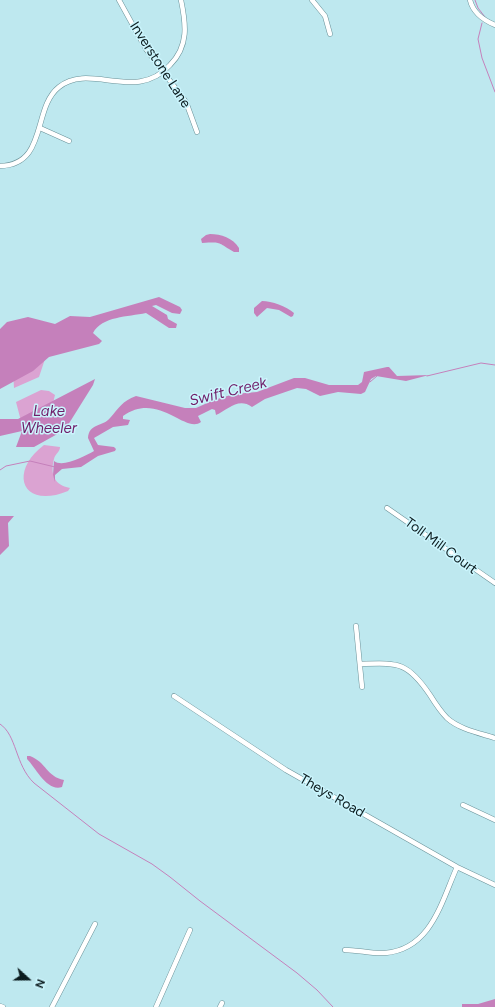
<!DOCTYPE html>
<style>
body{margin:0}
#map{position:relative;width:495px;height:1007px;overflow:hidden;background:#bee8ef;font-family:Figtree,sans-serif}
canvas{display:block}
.north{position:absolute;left:8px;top:959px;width:40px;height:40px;-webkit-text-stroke:3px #cbf5fd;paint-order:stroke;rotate:111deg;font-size:11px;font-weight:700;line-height:16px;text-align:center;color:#0c1c1f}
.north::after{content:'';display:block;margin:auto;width:14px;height:18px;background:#0c1c1f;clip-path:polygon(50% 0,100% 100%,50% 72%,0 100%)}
</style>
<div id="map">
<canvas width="495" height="1007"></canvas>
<div class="north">N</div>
</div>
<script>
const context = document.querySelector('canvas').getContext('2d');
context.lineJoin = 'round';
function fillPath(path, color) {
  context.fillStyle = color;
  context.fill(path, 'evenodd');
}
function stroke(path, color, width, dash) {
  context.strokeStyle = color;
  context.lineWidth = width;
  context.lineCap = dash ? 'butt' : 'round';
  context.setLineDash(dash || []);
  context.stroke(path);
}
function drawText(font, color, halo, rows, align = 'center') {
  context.font = font + ' Figtree,sans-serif';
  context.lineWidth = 3;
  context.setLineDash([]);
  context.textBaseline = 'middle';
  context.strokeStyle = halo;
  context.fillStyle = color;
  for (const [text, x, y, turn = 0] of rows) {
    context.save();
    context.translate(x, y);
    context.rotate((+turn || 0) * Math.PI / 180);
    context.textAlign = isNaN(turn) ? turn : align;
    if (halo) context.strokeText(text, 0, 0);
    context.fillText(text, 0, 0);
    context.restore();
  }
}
const green = new Path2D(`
 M45,359L39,377L14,388L13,370Z
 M41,390L49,391L55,395L52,407L21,421L16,402Z
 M44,445L60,447C60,452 55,454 54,459C50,474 54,485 70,488L68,491C22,510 8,472 44,445Z`);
const water = new Path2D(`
 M210,234C221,234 233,238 239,248V252H234C216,242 223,242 202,243L201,239L206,235Z
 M159,297L180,307L182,310L180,314L172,313L156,305L152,306L167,315L168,319L177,324L176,328H169L146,313C128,317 102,316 93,333L102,341L99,344L49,357L33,371L0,389V329L7,322L28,317L55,324L70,316L90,317Z
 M262,301C272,301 286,306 294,313L293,316L291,317L279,310L267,308L257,317L254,313V308Z
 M387,367H389L397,376L429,375L406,381L376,376L371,379L365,392L361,394L338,392L320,396L306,389L297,388L265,399L252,407C238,397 228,410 216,415L215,410L212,409L198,416L201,422C185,434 158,391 123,416V419L130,420L128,425L113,427L94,438L98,445L114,447L116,449L115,451L98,456L81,467L62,469L55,475V482L53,475L54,461C63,468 85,456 94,451L88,438C89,423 103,427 110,418C119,408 122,401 136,396L185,408H196L214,400L234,394L257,392L294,378H305L329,385H358L362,382L364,372Z
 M95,379L93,385L68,425L61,432L34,447H16L22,431L0,436V419H18Z
 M0,516H14L8,523L9,546L0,555Z
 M27,756H30C46,762 47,777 64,780L62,787C47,792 36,768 27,759Z
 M495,999V1007H462V1004H478Z`);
const stream = new Path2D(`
 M475,0L478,8L485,17
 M482,23L478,39L482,58L495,92
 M427,376L481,363L495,365
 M370,382L377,376
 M0,470L6,466L30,461L55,467
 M0,724C17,735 15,765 34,783L99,834L152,864L170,877L200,901L297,973L317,990L333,1007`);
const minor = new Path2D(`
 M119,0L146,49L186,102L197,132
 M312,0L325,16L330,34
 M470,0C473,13 483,20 495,25
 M40,128L69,141
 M0,166C48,165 32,108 59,87C90,62 136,103 170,65C189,46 186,24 181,0
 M387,508L495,583
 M356,626L362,687
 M360,664C398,663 407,661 430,695C435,703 440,711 447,718C459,729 479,733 495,738
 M174,696L286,770L457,867L495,885
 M463,805L495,820
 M345,950C359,950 371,954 385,953C431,949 441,903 457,867
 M0,1006L3,1007
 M52,1007L95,924
 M156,1007L190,930
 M220,1007L222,1003`);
const streetNames = [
 ["Inverstone Lane",160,65,57],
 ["Toll Mill Court",441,546,36],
 ["Theys Road",332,796,30]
];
const waterNames = [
 ["Swift Creek",228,392,-14],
 ["Lake",49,412],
 ["Wheeler",49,429]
];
fillPath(green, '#dba3d2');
fillPath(water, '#c580bb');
stroke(stream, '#c580bb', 1);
stroke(minor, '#699198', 5.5);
stroke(minor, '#fff', 4.5);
drawText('14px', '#0c1c1f', '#cbf5fd', streetNames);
drawText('italic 15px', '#701d68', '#cbf5fd', waterNames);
</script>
